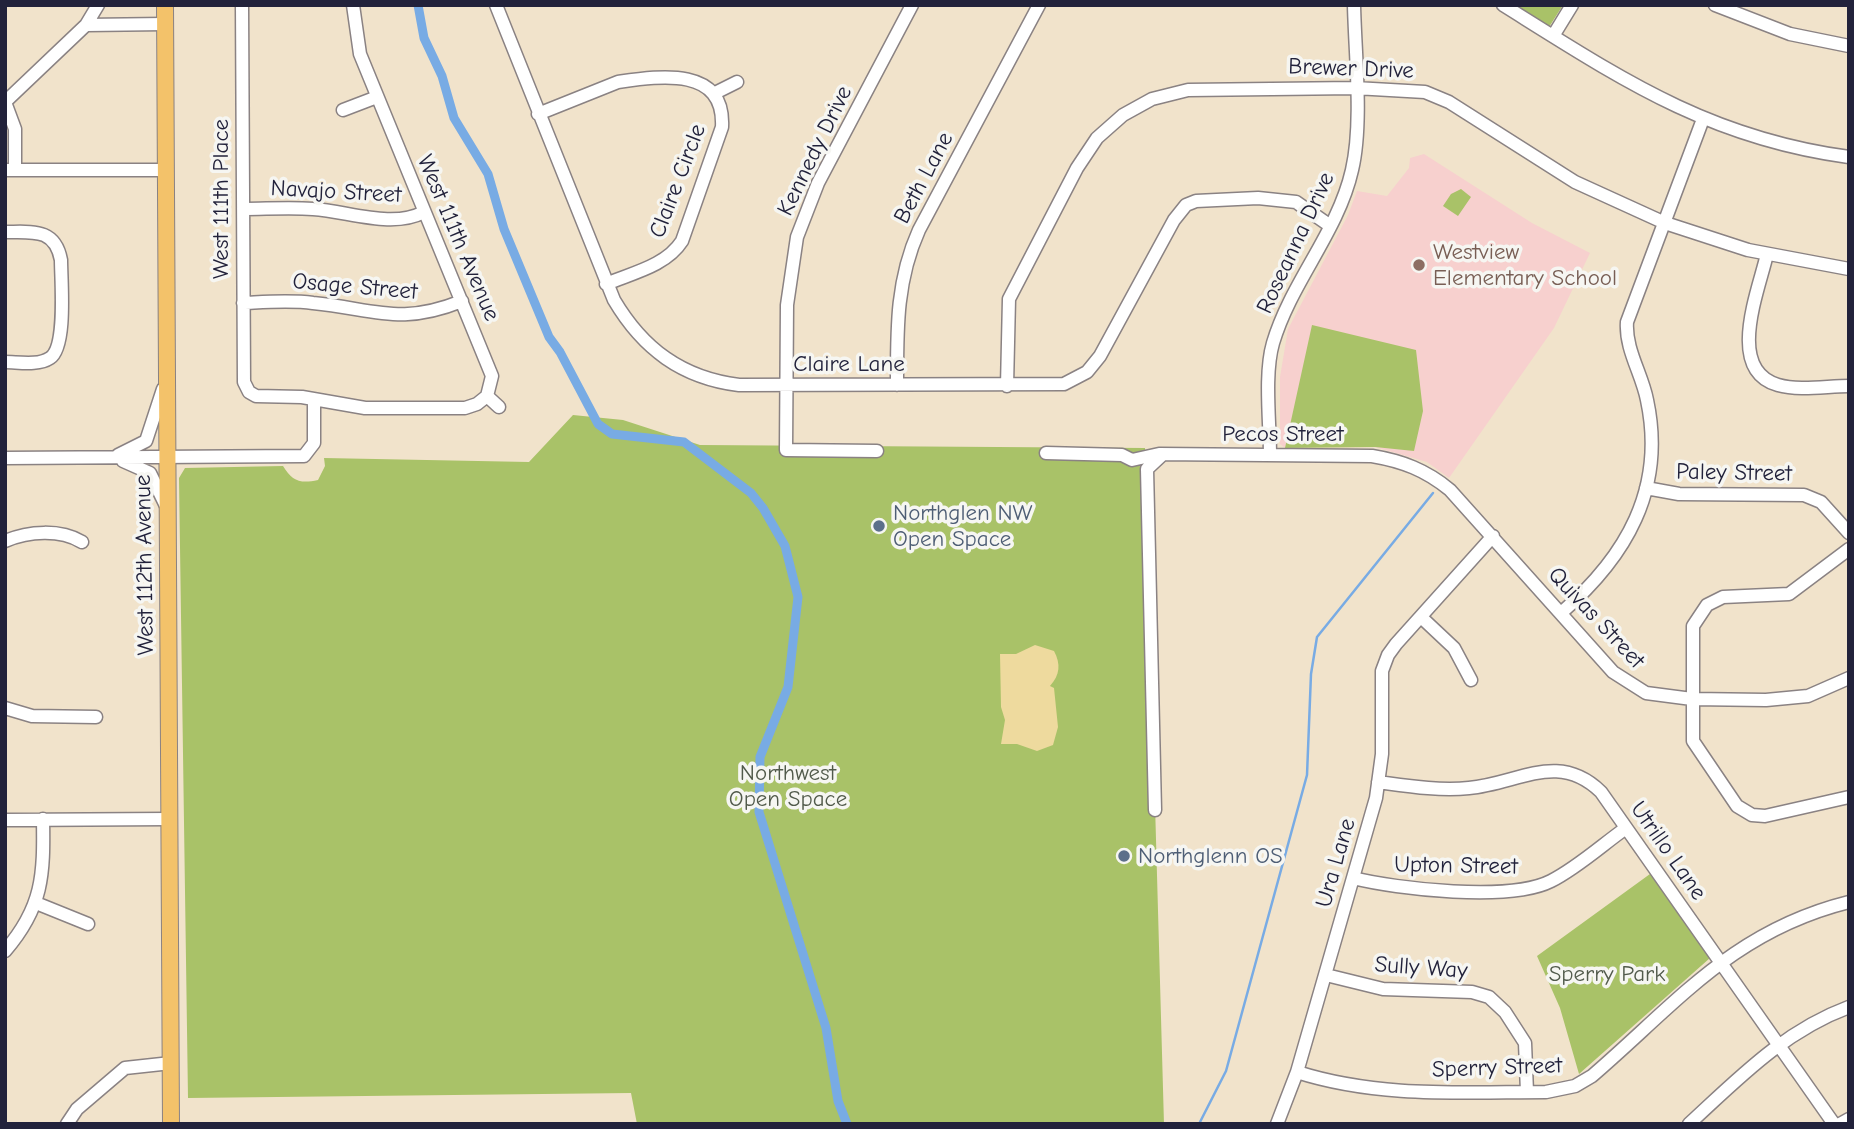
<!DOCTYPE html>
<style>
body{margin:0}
#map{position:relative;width:1854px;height:1129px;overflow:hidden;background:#f1e3cb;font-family:"Comic Neue",sans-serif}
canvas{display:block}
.frame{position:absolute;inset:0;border:7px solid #22223b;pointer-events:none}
</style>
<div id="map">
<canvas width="1854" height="1129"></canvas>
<div class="frame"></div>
</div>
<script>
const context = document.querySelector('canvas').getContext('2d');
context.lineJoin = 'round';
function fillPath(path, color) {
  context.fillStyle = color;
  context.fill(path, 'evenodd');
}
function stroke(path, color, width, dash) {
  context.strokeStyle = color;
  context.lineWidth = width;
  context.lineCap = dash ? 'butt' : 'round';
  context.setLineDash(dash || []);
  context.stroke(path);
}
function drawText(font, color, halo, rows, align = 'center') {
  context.font = font + ' "Comic Neue",sans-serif';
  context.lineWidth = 7;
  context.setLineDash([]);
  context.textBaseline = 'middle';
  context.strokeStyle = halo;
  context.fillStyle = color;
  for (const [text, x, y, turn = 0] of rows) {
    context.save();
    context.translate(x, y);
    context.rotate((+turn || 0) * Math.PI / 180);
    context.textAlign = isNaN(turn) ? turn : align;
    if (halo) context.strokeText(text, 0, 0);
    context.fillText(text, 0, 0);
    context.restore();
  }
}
const built = new Path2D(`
 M1424,154L1532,223L1590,253L1554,328L1449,478L1427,462L1375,447L1285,448L1280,444V377L1288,329L1348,215L1357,191L1387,196L1409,168L1410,158Z`);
const green = new Path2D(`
 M1515,5H1563L1549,27Z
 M1461,189L1471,197L1458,216L1443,206L1451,194Z
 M1312,325L1416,350L1423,411L1414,451L1375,447L1285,448Z
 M573,415L623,420L700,445L1145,448L1164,1124H637L631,1093L188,1098L179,478L185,468L283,466C292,481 300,484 318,480L325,466L324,458L529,462Z
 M1650,874L1710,958L1579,1074L1560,1008L1537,956Z`);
const sand = new Path2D(`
 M1035,645L1054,651C1061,664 1060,675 1050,686L1054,688L1058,727L1053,745L1037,751L1017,744H1001L1005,720L1001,707L1000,654H1016Z`);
const stream = new Path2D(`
 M1199,1124L1226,1071L1307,775L1311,674L1317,637L1433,493`);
const canal = new Path2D(`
 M418,5L424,38L442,76L454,118L488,174L504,229L549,337L560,352L598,424L612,434L684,442L751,493L763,508L785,546L798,597L788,687L760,757L759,812L826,1028L838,1101L847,1124`);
const minor = new Path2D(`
 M242,5L244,382L249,392L256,396L302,397L365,408H465L477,404L487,396L492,376L360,54L353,5
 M496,5L614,300C643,349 682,378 739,385L1064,384L1087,372L1100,356L1174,220L1186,205L1196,201L1258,198L1296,202L1329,225
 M1503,5C1620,78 1708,138 1849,157
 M1715,5L1790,34L1849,46
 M86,25L165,24
 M1553,36L1572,5
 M715,93L737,82
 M343,110L377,97
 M538,114L618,82C660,76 725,66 722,127L682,241C666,266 632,273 606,284
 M5,170H166
 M15,170V129L5,102L86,25L98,5
 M243,209C266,209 290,207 313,209C348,211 392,229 424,212
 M5,232C33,232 55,228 61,260C61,281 67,347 50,358C38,366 18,362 5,362
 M1767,254C1759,290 1725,370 1778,385C1799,391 1827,386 1849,386
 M243,303C266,302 290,300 313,303C375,309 400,326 462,301
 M897,385C897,330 896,281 919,230L1039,5
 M1007,386L1009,299L1077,168L1097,138L1123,115L1152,99L1188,90L1355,88L1425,92L1449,102L1575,182L1665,223L1748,250L1849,269
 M487,396L499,407
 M877,451L786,450L787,305L797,237L818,183L912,5
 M1046,453L1122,455L1132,460L1159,454L1372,456C1402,461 1426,470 1450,490L1613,672L1646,693L1692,699L1766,700L1808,696L1849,678
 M118,455L146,441L163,389
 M1270,455C1270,422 1264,374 1273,343C1291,282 1338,232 1352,170C1363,123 1355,54 1354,5
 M5,458L304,456L314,443V399
 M123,461L150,473L167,508
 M1646,488L1679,494L1804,495L1821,502L1849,533
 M5,541C29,531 60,529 82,542
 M1849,549L1789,594L1723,597L1707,605L1693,626V741L1737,806L1752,815L1765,816L1849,797
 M1561,613C1626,557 1666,489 1647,400C1642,374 1625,349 1627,322L1703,119
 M1421,617L1454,648L1471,680
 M5,708L32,716L96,717
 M1378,782C1408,786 1439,791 1469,788C1518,784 1558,750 1601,792L1834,1124
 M1155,810L1147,469L1162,455
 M5,820L170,819
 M1353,878C1397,889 1510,902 1551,881C1577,868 1602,845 1626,828
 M36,903L88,924
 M5,951C43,907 44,875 43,819
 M1326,975L1383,989L1472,992L1489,997L1505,1012L1525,1043L1527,1092
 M1297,1072C1378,1098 1463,1092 1546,1092L1575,1086L1592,1076C1678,1002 1733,931 1849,902
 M67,1124L77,1109L125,1068L171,1063
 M1277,1124L1297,1072L1376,798L1382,754V671L1388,655L1396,644L1493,536
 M1689,1124C1739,1078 1784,1031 1849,1007
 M1840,1124L1849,1119`);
const major = new Path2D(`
 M165,5L171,1124`);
const markers = [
 [1419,265,7,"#8d6e63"],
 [879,526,7,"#5c6f8a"],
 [1124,856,7,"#5c6f8a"]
];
const streetNames = [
 ["Brewer Drive",1351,69,2],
 ["Kennedy Drive",815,151,-64],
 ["Beth Lane",924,178,-62],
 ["Claire Circle",678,181,-69],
 ["Navajo Street",336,192,3],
 ["West 111th Place",221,199,-90],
 ["West 111th Avenue",458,238,67],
 ["Roseanna Drive",1296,243,-65],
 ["Osage Street",355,287,5],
 ["Claire Lane",849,364],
 ["Pecos Street",1283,434],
 ["Paley Street",1734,473,1],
 ["West 112th Avenue",145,565,-91],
 ["Quivas Street",1596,618,47],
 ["Utrillo Lane",1668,851,55],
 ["Ura Lane",1336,863,-74],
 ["Upton Street",1456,866,1],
 ["Sully Way",1421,968,4],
 ["Sperry Street",1497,1068,-2]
];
const educationNames = [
 ["Westview",1433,252],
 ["Elementary School",1433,278]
];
const serviceNames = [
 ["Northglen NW",893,513],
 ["Open Space",893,539],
 ["Northglenn OS",1138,856]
];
const parkNames = [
 ["Northwest",788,773],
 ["Open Space",788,799],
 ["Sperry Park",1607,974]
];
fillPath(built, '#f7d0ce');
fillPath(green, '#a9c268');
fillPath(sand, '#eeda9e');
stroke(stream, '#78abe4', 2.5);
stroke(canal, '#78abe4', 9);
stroke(minor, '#8a8283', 15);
stroke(major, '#8a8283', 18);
stroke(minor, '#fff', 12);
stroke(major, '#f3c26a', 16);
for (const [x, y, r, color] of markers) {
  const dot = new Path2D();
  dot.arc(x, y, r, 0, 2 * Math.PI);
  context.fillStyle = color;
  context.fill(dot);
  stroke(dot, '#f6f6f2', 2.5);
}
drawText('23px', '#22223b', '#f6f6f2', streetNames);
drawText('23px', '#785e54', '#f6f6f2', educationNames, 'left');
drawText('23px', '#4e5e75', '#f6f6f2', serviceNames, 'left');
drawText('23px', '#515a4b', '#f6f6f2', parkNames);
</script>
